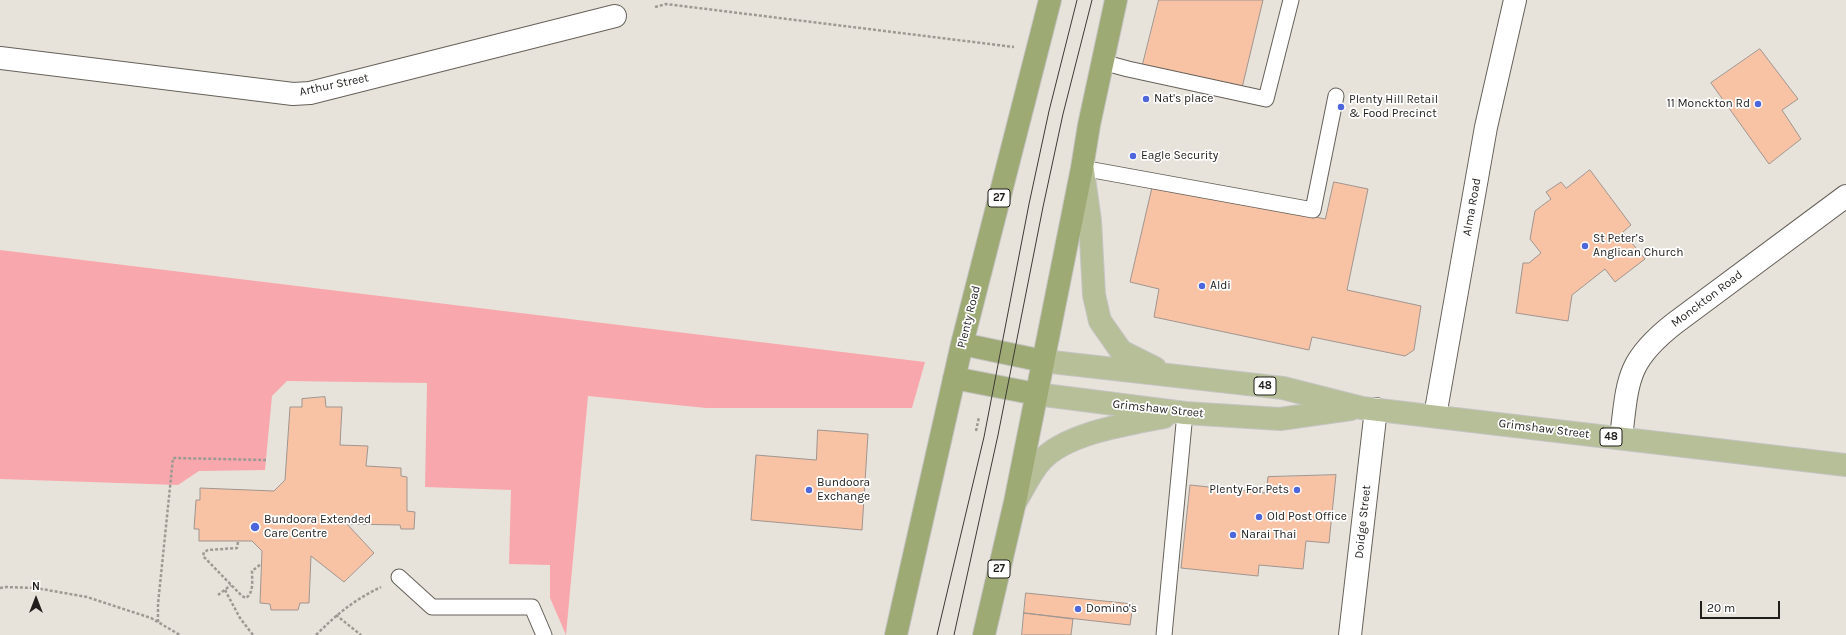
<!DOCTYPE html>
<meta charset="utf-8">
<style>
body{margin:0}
#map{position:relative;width:1846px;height:635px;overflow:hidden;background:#e8e3da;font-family:Karla,sans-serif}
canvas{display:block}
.north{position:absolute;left:16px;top:579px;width:40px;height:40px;-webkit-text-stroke:3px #fff;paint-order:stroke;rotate:0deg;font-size:11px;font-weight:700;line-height:16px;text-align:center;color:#201e1b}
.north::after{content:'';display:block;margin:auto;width:14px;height:18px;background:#201e1b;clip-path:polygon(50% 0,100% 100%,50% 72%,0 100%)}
.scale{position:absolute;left:1700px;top:601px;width:80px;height:18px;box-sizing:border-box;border:2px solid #201e1b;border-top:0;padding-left:5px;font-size:12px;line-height:14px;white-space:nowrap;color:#201e1b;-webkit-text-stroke:3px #fff;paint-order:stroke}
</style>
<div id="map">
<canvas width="1846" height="635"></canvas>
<div class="north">N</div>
<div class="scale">20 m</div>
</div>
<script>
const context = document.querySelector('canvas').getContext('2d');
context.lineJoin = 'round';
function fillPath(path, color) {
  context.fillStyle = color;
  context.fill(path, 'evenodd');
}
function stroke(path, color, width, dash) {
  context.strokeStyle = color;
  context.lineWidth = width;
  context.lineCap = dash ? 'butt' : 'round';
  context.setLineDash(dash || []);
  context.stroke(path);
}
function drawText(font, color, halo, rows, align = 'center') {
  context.font = font + ' Karla,sans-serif';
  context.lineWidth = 3.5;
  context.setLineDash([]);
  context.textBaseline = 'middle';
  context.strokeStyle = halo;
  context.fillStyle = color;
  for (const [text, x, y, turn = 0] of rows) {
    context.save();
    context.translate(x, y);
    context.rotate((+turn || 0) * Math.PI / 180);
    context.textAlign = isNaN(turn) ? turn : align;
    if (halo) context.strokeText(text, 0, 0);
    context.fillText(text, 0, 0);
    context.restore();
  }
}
const green = new Path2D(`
 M0,250L925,362L912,408H706L588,396L566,635L550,598V565L509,564L511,490L425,487L427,383L287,381L272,396L265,470L199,471L178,485L0,479Z`);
const building = new Path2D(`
 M1159,0H1263L1241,92L1142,68Z
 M1760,49L1798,99L1782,110L1801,139L1769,164L1711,83Z
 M1590,170L1631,225L1623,232L1645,259L1615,282L1605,269L1572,295L1568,321L1516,313L1523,263H1529L1541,253L1530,239L1535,211L1551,199L1546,192L1561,182L1566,188Z
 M1334,182L1368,189L1347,290L1421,306L1414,350L1405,356L1312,337L1309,350L1154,317L1159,289L1130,282L1153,183L1325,219Z
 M325,397L326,407H342L340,445L368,446L366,466L401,468V476L407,477V511L415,512L414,529H401L400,525L347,524L374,553L344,582L311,556L309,603H300L298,610H271L270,604L260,603L262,551L252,541H199V529H194L196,500H200V488L274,491L285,480L290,407H302V399Z
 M818,430L868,434L862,530L751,520L756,455L816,460Z
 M1336,475L1329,543L1306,541L1303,569L1259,565L1258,576L1181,568L1190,485L1266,493L1268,477Z
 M1026,593L1133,604L1130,625L1024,613Z
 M1024,613L1073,619L1071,635H1022Z`);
const path = new Path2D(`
 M655,7L666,4L1014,47
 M976,431L979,417
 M238,542L237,548L208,550L204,552L203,556L242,596L246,598C254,593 252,580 252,571L261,564
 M0,588L6,587L36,588L87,597L151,618L180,635
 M225,590L240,618L253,635
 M218,595L231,585
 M336,615L361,635
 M158,622V604L173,458L266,460
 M316,635C337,614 354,600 381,587`);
const service = new Path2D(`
 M1102,62L1128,69L1266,99L1291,0
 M1082,168L1313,210L1336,96
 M399,577L432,607H532L544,635
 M1164,635L1185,413`);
const minor = new Path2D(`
 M0,58L293,94L310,93L615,16
 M1435,416L1486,127L1515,0
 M1621,438C1628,380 1626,361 1675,323L1846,196
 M1350,635L1376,409`);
const primary = new Path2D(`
 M1083,171L1090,221L1094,295L1100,321L1121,351L1155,368
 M1043,361L1283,388L1362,408L1846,465
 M1036,394L1185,413L1280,419L1351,409
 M1016,501C1024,488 1031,472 1041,461C1066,433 1128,424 1164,417`);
const trunk = new Path2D(`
 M962,344L1043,361
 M954,378L1036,394
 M896,635L962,344L1050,0
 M984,635L1015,502L1082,168L1089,125L1116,0`);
const tram = new Path2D(`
 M937,635L984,437L1029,204L1049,111L1077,0
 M954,635L998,435L1043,207L1063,114L1092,0`);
const markers = [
 [1146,99,4,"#4e66db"],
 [1758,104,4,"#4e66db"],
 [1341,107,4,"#4e66db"],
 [1133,156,4,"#4e66db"],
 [1585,246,4,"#4e66db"],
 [1202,286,4,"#4e66db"],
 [809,490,4,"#4e66db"],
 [1297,490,4,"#4e66db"],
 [1259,517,4,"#4e66db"],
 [255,527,5,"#4e66db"],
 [1233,535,4,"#4e66db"],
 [1078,609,4,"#4e66db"]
];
const shields = [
 [999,198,22],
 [1265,386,22],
 [1611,437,22],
 [999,569,22]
];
const shieldNames = [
 ["27",999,198],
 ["48",1265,386],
 ["48",1611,437],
 ["27",999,569]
];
const streetNames = [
 ["Arthur Street",334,85,-12],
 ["Alma Road",1472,207,-80],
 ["Monckton Road",1707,299,-37],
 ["Plenty Road",969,317,-76],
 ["Grimshaw Street",1158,409,6],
 ["Grimshaw Street",1544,429,7],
 ["Doidge Street",1363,522,-84]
];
const poiNames = [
 ["Nat's place",1154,99],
 ["Plenty Hill Retail",1349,100],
 ["& Food Precinct",1349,114],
 ["11 Monckton Rd",1750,104,"right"],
 ["Eagle Security",1141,156],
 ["St Peter’s",1593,239],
 ["Anglican Church",1593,253],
 ["Aldi",1210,286],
 ["Bundoora",817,483],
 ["Exchange",817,497],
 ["Plenty For Pets",1289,490,"right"],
 ["Old Post Office",1267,517],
 ["Bundoora Extended",264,520],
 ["Care Centre",264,534],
 ["Narai Thai",1241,535],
 ["Domino's",1086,609]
];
fillPath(green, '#f8a8ad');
fillPath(building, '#f8c2a4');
stroke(building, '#9f9590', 1);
stroke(service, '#656159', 17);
stroke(minor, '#656159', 24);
stroke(primary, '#c5c4c4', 24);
stroke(trunk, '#c5c4c4', 24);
stroke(path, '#9d9a93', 2.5, [3, 2]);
stroke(service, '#fff', 15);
stroke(minor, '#fff', 22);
stroke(primary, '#b6bf97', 22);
stroke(trunk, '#9eaa74', 22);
stroke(tram, '#3c3a36', 1);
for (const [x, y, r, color] of markers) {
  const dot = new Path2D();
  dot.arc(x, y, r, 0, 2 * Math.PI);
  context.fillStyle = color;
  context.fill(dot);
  stroke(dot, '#fff', 1.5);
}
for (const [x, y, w] of shields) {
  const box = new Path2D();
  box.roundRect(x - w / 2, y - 9, w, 18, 3);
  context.fillStyle = '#fff';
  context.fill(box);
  stroke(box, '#201e1b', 1);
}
drawText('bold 11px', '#201e1b', null, shieldNames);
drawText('12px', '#201e1b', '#fff', streetNames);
drawText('12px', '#201e1b', '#fff', poiNames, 'left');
</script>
